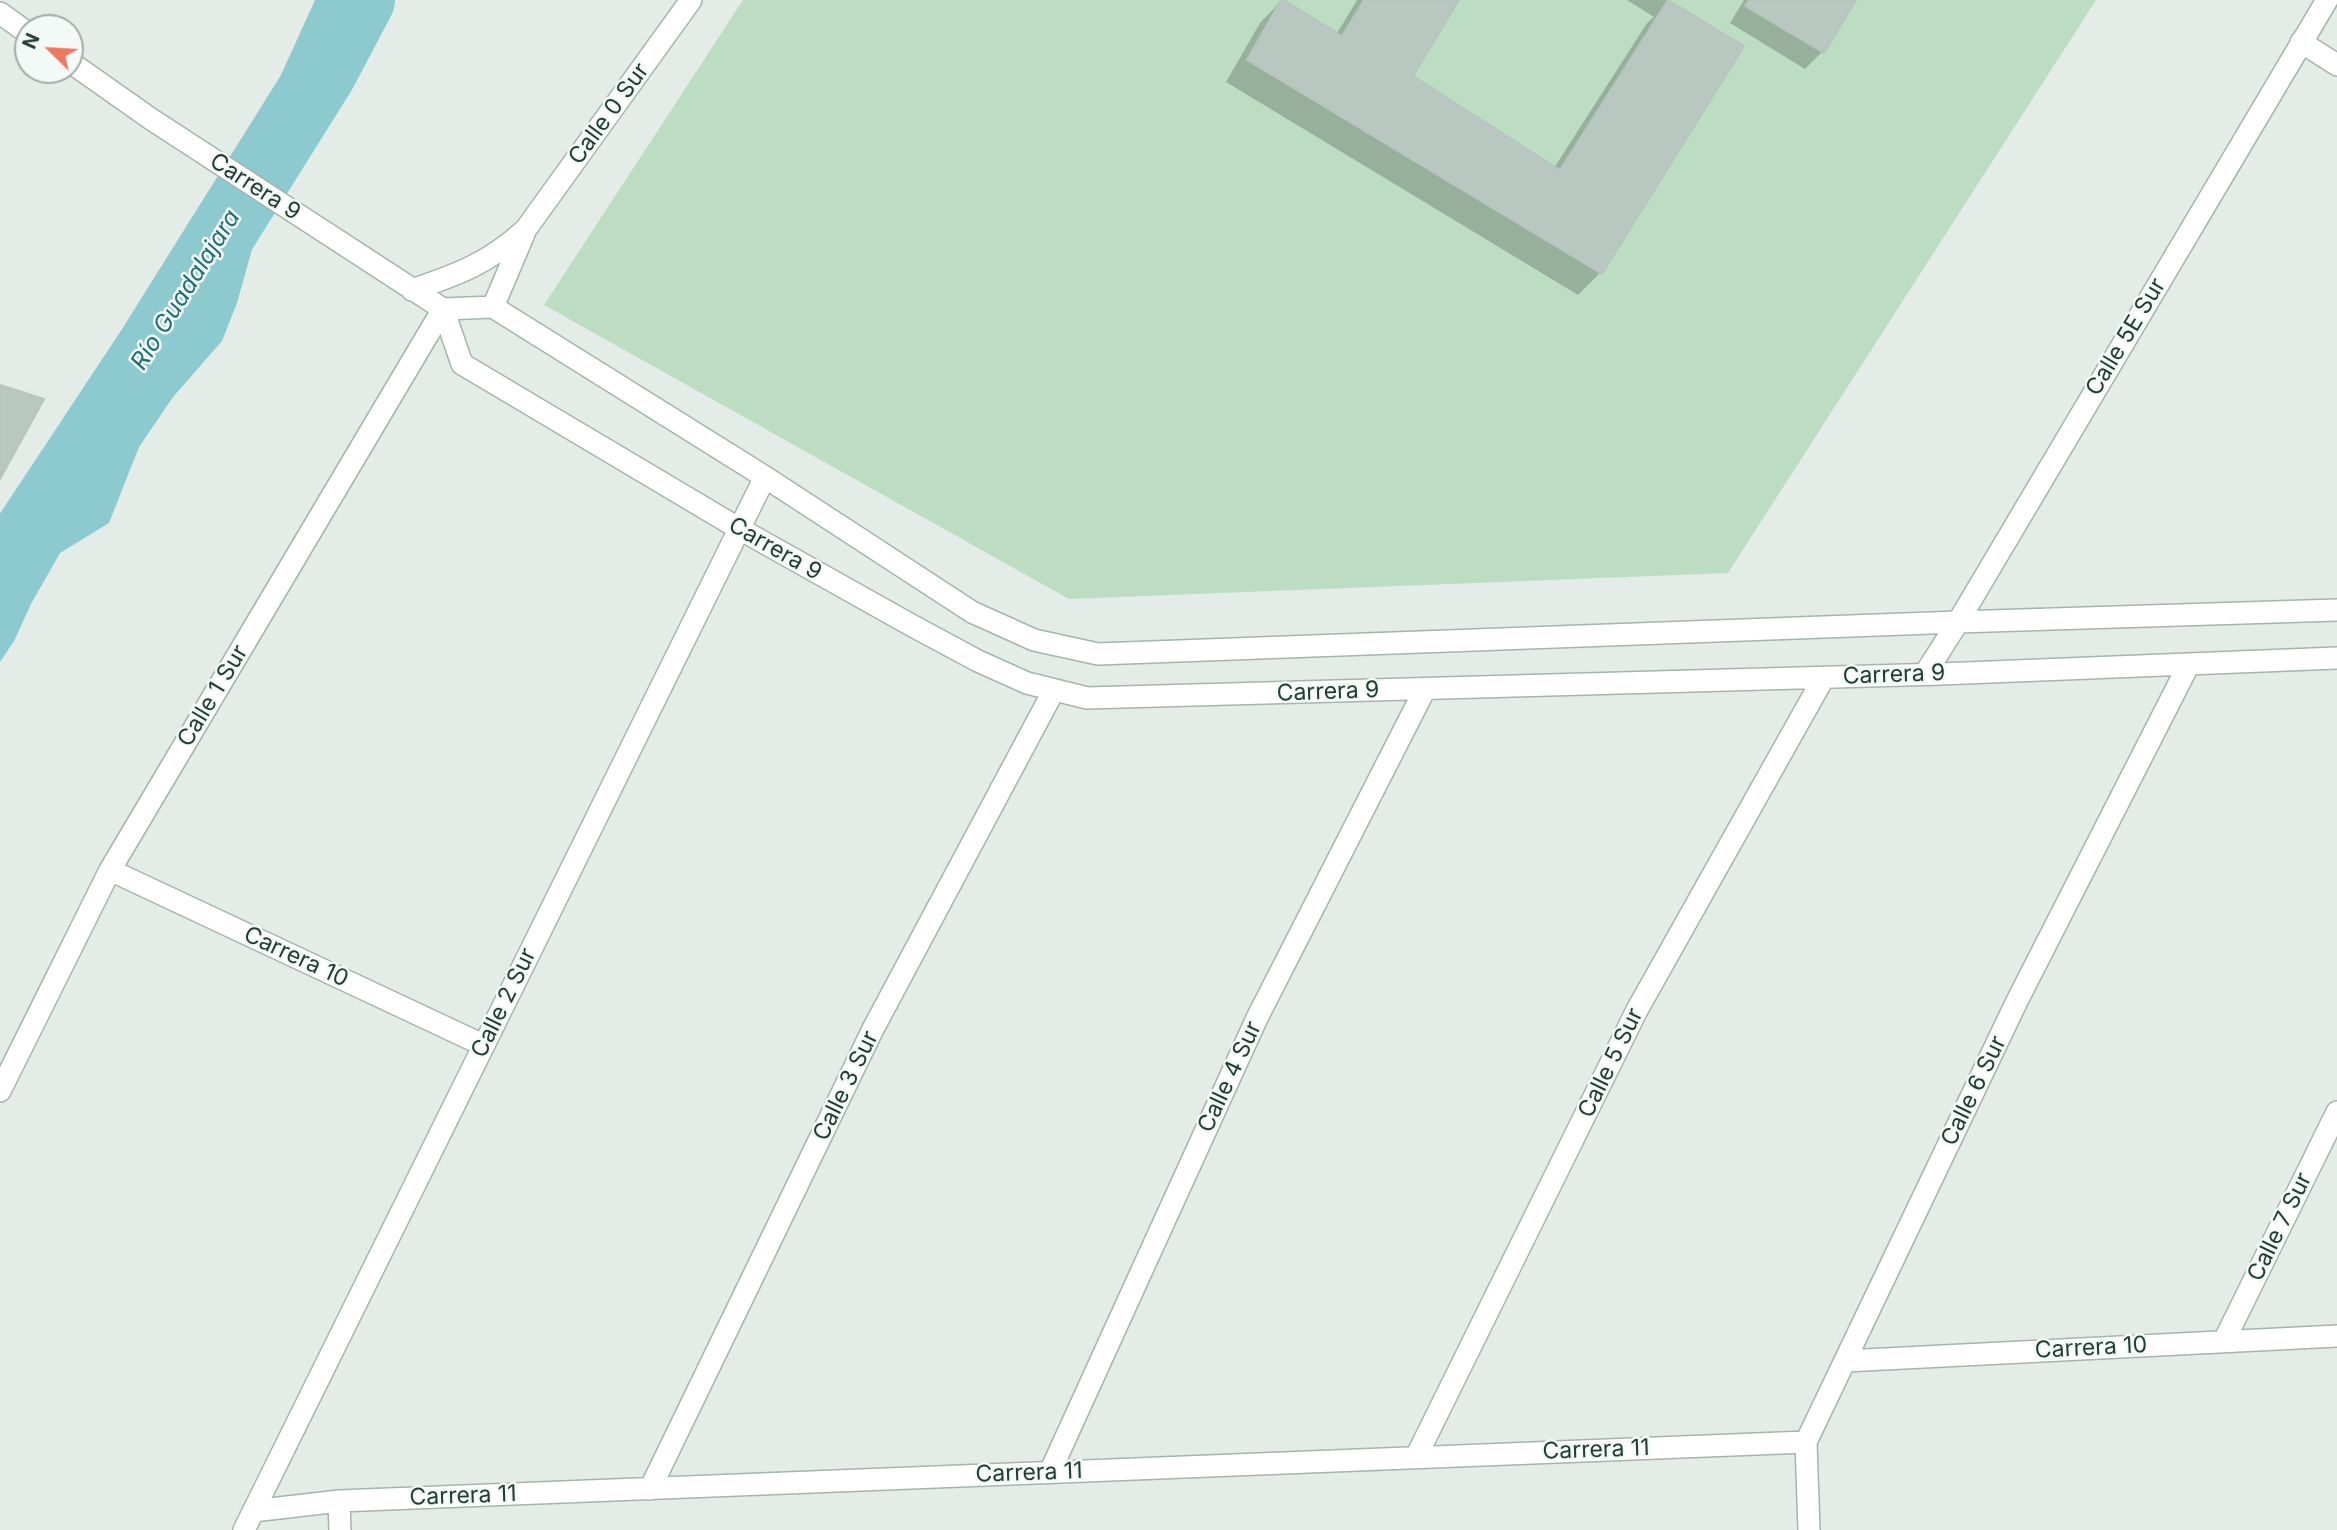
<!DOCTYPE html>
<meta charset="utf-8">
<style>
body{margin:0}
#map{position:relative;width:2337px;height:1530px;overflow:hidden;background:#e3ece7;font-family:Inter,sans-serif}
canvas{display:block}
.north{position:absolute;left:14px;top:14px;width:70px;height:70px;box-sizing:border-box;background:#f3f9f6;border:2px solid #a0aea8;border-radius:50%;rotate:294deg;font-size:19px;font-weight:700;line-height:28px;text-align:center;color:#233d34}
.north::after{content:'';display:block;margin:auto;width:24px;height:32px;background:#ed7860;clip-path:polygon(50% 0,100% 100%,50% 72%,0 100%)}
</style>
<div id="map">
<canvas width="2337" height="1530"></canvas>
<div class="north">N</div>
</div>
<script>
const context = document.querySelector('canvas').getContext('2d');
context.lineJoin = 'round';
function fillPath(path, color) {
  context.fillStyle = color;
  context.fill(path, 'evenodd');
}
function stroke(path, color, width, dash) {
  context.strokeStyle = color;
  context.lineWidth = width;
  context.lineCap = dash ? 'butt' : 'round';
  context.setLineDash(dash || []);
  context.stroke(path);
}
function drawText(font, color, halo, rows, align = 'center') {
  context.font = font + ' Inter,sans-serif';
  context.lineWidth = 5;
  context.setLineDash([]);
  context.textBaseline = 'middle';
  context.strokeStyle = halo;
  context.fillStyle = color;
  for (const [text, x, y, turn = 0] of rows) {
    context.save();
    context.translate(x, y);
    context.rotate((+turn || 0) * Math.PI / 180);
    context.textAlign = isNaN(turn) ? turn : align;
    if (halo) context.strokeText(text, 0, 0);
    context.fillText(text, 0, 0);
    context.restore();
  }
}
const green = new Path2D(`
 M743,0H2096L1728,573L1069,599L544,305Z`);
const water = new Path2D(`
 M315,0H356L316,87L301,151L256,235L237,303L222,341L173,397L139,447L109,523L60,553L31,604L14,641L0,662V584L33,526L79,498L107,430L143,375L190,321L202,291L222,221L266,138L281,75Z`);
const pier = new Path2D(`
 M256,149L293,173L262,231L225,207Z`);
const shadow = new Path2D(`
 M1282,0L1336,35L1357,0H1457L1411,76L1554,168L1647,23L1654,17L1627,0H1668L1742,47L1600,273L1578,295L1226,82L1260,23Z
 M1744,0H1854L1822,52L1805,69L1730,23Z`);
const river = new Path2D(`
 M0,575L149,350L323,72L361,0`);
const building = new Path2D(`
 M1281,0H1284L1342,36L1364,0H1459L1413,76L1560,170L1668,0L1744,46L1602,274L1247,60Z
 M1749,0H1856L1824,53L1745,6Z
 M0,385L44,399L0,479Z`);
const minor = new Path2D(`
 M0,13L28,33
 M2301,42L2337,65
 M70,62L151,119L443,309L493,307L765,477L972,612L1034,640L1098,654L1958,622L2337,610
 M412,290C459,274 489,263 526,229L691,0
 M493,307L524,234
 M443,309L462,364L738,528L911,625L978,661L1027,683L1087,698L1941,674L2337,658
 M1925,674L1958,622L2327,0
 M110,870L483,1045
 M0,1091L110,870L443,309
 M2224,1341L2337,1112
 M1845,1361L2337,1336
 M1416,1457L1637,1010L1824,677
 M1050,1472L1257,1018L1425,689
 M650,1489L873,1029L1054,690
 M339,1501L340,1530
 M253,1511L339,1501L1806,1442
 M244,1530L765,477
 M1809,1530L1806,1442L2017,1001L2189,664`);
const streetNames = [
 ["Calle 0 Sur",609,114,-54],
 ["Carrera 9",255,187,33],
 ["Calle 5E Sur",2126,337,-59],
 ["Carrera 9",775,549,30],
 ["Carrera 9",1894,675,-2],
 ["Carrera 9",1328,692,-2],
 ["Calle 1 Sur",213,696,-59],
 ["Carrera 10",296,957,25],
 ["Calle 2 Sur",504,1003,-64],
 ["Calle 5 Sur",1611,1063,-64],
 ["Calle 4 Sur",1230,1077,-65],
 ["Calle 3 Sur",846,1086,-64],
 ["Calle 6 Sur",1974,1091,-64],
 ["Calle 7 Sur",2280,1227,-64],
 ["Carrera 10",2091,1348,-3],
 ["Carrera 11",1596,1450,-2],
 ["Carrera 11",1029,1473,-2],
 ["Carrera 11",463,1496,-2]
];
const waterNames = [
 ["Río Guadalajara",186,290,-58]
];
fillPath(green, '#bdddc3');
fillPath(water, '#8dcacf');
fillPath(pier, '#e3ece7');
fillPath(shadow, '#0003');
stroke(river, '#8dcacf', 68);
fillPath(building, '#b8c7c0');
stroke(building, '#b6c6be', 2);
stroke(minor, '#a6b4ae', 24);
stroke(minor, '#fff', 21);
drawText('23px', '#233d34', '#f3f9f6', streetNames);
drawText('italic 24px', '#1f6f77', '#f3f9f6', waterNames);
</script>
